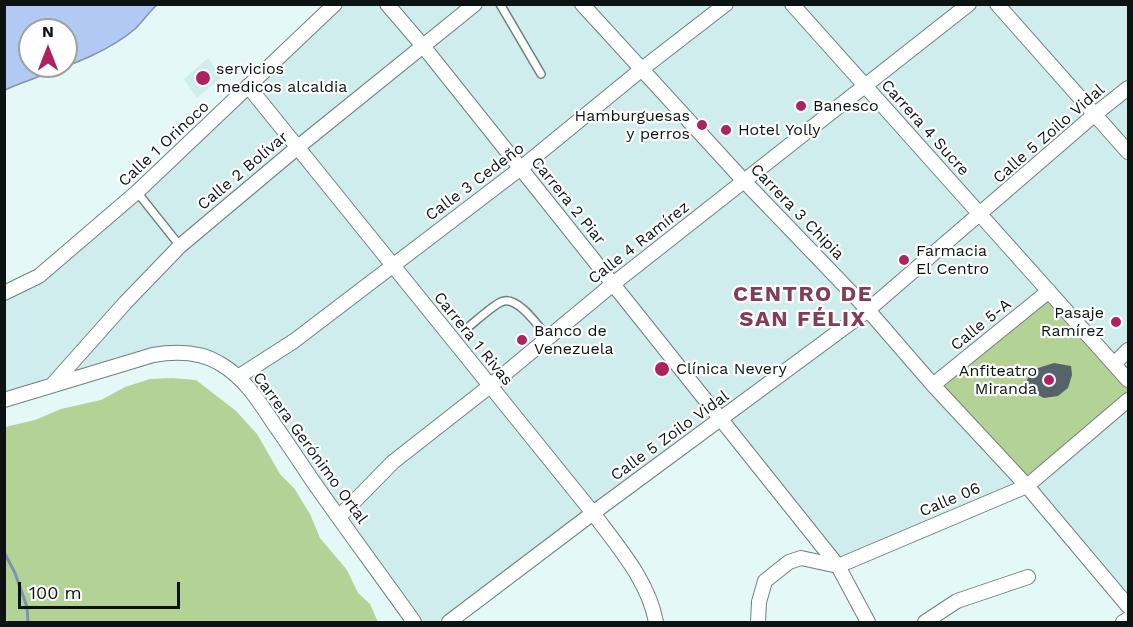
<!DOCTYPE html>
<meta charset="utf-8">
<style>
body{margin:0}
#map{position:relative;width:1133px;height:627px;overflow:hidden;background:#e4f8f8;font-family:"Work Sans",sans-serif}
canvas{display:block}
.frame{position:absolute;inset:0;border:6px solid #0c1313;pointer-events:none}
.north{position:absolute;left:18px;top:18px;width:60px;height:60px;box-sizing:border-box;background:#fff;border:2px solid #9ea1a1;border-radius:50%;rotate:0deg;font-size:16px;font-weight:700;line-height:24px;text-align:center;color:#0c1313}
.north::after{content:'';display:block;margin:auto;width:21px;height:27px;background:#ad2261;clip-path:polygon(50% 0,100% 100%,50% 72%,0 100%)}
.scale{position:absolute;left:18px;top:582px;width:162px;height:27px;box-sizing:border-box;border:3px solid #0c1313;border-top:0;padding-left:8px;font-size:18px;line-height:21px;white-space:nowrap;color:#0c1313;-webkit-text-stroke:4px #fff;paint-order:stroke}
</style>
<div id="map">
<canvas width="1133" height="627"></canvas>
<div class="frame"></div>
<div class="north">N</div>
<div class="scale">100 m</div>
</div>
<script>
const context = document.querySelector('canvas').getContext('2d');
context.lineJoin = 'round';
function fillPath(path, color) {
  context.fillStyle = color;
  context.fill(path, 'evenodd');
}
function stroke(path, color, width, dash) {
  context.strokeStyle = color;
  context.lineWidth = width;
  context.lineCap = dash ? 'butt' : 'round';
  context.setLineDash(dash || []);
  context.stroke(path);
}
function drawText(font, color, halo, rows, align = 'center') {
  context.font = font + ' "Work Sans",sans-serif';
  context.lineWidth = 4.5;
  context.setLineDash([]);
  context.textBaseline = 'middle';
  context.strokeStyle = halo;
  context.fillStyle = color;
  for (const [text, x, y, turn = 0] of rows) {
    context.save();
    context.translate(x, y);
    context.rotate((+turn || 0) * Math.PI / 180);
    context.textAlign = isNaN(turn) ? turn : align;
    if (halo) context.strokeText(text, 0, 0);
    context.fillText(text, 0, 0);
    context.restore();
  }
}
const built = new Path2D(`
 M335,5H1128V606L1027,486L838,566L722,419L450,622H414L238,377L188,353L5,400V293L39,276Z
 M208,58L222,77L197,98L184,79Z`);
const green = new Path2D(`
 M1049,296L1128,387V396L1027,481L938,386Z
 M172,378L196,380L236,411L257,434L280,474L294,488L310,514L320,538L347,570L358,593L370,604L378,622H5V427L35,420L61,409L101,400L125,387L150,379Z`);
const water = new Path2D(`
 M4,5L5,4L157,5C149,12 143,21 135,29C100,59 46,72 5,90ZM30,30H66V66H30Z`);
const stream = new Path2D(`
 M4,552L15,573L27,607L28,622`);
const building = new Path2D(`
 M1054,363L1071,366L1072,375L1068,388L1058,396L1044,398L1030,391L1024,386L1032,370Z`);
const lane = new Path2D(`
 M500,4L541,74
 M137,192L180,246
 M466,329C475,322 492,306 501,302C517,294 539,327 548,338`);
const street = new Path2D(`
 M387,4L423,46L838,566L868,622
 M582,4L744,181L868,310L933,385L1027,486L1128,606
 M792,4L1128,380
 M997,4L1128,152
 M248,86L593,513C618,547 648,580 656,622
 M4,293L39,276L137,192L335,4
 M1114,364L1128,350
 M238,377L294,341L521,168L642,69L726,4
 M53,384L125,303L180,246L298,147L475,4
 M933,385L1049,291
 M4,400L153,355C176,351 199,351 219,363C244,377 259,401 274,424C286,441 298,459 310,477C344,526 380,574 414,622
 M339,517L393,462L490,386L613,284L969,4
 M449,622L593,513L868,310L1094,115L1128,88
 M758,622L759,602L765,581L789,562L801,558L838,566L1027,486L1128,400
 M925,622L957,601L1028,577
 M1123,622L1128,619`);
const markers = [
 [203,78,8,"#ad2261"],
 [801,106,6,"#ad2261"],
 [702,125,6,"#ad2261"],
 [726,130,6,"#ad2261"],
 [904,260,6,"#ad2261"],
 [1116,322,6,"#ad2261"],
 [522,340,6,"#ad2261"],
 [662,369,8,"#ad2261"],
 [1049,380,6,"#ad2261"]
];
const poiNames = [
 ["servicios",216,69],
 ["medicos alcaldia",216,87],
 ["Banesco",813,106],
 ["Hamburguesas",690,116,"right"],
 ["y perros",690,134,"right"],
 ["Hotel Yolly",738,130],
 ["Farmacia",916,251],
 ["El Centro",916,269],
 ["Pasaje",1104,313,"right"],
 ["Ramírez",1104,331,"right"],
 ["Banco de",534,331],
 ["Venezuela",534,349],
 ["Clínica Nevery",676,369],
 ["Anfiteatro",1037,371,"right"],
 ["Miranda",1037,389,"right"]
];
const streetNames = [
 ["Carrera 4 Sucre",925,128,48],
 ["Calle 5 Zoilo Vidal",1049,134,-41],
 ["Calle 1 Orinoco",164,144,-43],
 ["Calle 2 Bolívar",243,171,-40],
 ["Calle 3 Cedeño",475,182,-37],
 ["Carrera 2 Piar",568,201,51],
 ["Carrera 3 Chipia",797,212,46],
 ["Calle 4 Ramírez",639,243,-38],
 ["Calle 5-A",981,325,-39],
 ["Carrera 1 Rivas",473,339,51],
 ["Calle 5 Zoilo Vidal",670,436,-36],
 ["Carrera Gerónimo Ortal",310,448,54],
 ["Calle 06",950,500,-23]
];
const districtNames = [
 ["CENTRO DE",803,295],
 ["SAN FÉLIX",803,320]
];
fillPath(built, '#d0eded');
fillPath(green, '#b2d296');
fillPath(water, '#b1c9f3');
stroke(water, '#8092b0', 1.5);
stroke(stream, '#8092b0', 3);
fillPath(building, '#55636a');
stroke(lane, '#6f8080', 10);
stroke(street, '#6f8080', 16);
stroke(lane, '#fff', 7);
stroke(street, '#fff', 14);
for (const [x, y, r, color] of markers) {
  const dot = new Path2D();
  dot.arc(x, y, r, 0, 2 * Math.PI);
  context.fillStyle = color;
  context.fill(dot);
  stroke(dot, '#fff', 2);
}
drawText('16px', '#0c1313', '#fff', poiNames, 'left');
drawText('16px', '#0c1313', '#fff', streetNames);
context.letterSpacing = '1.5px';
drawText('bold 22px', '#833d56', '#fff', districtNames);
context.letterSpacing = '0px';
</script>
